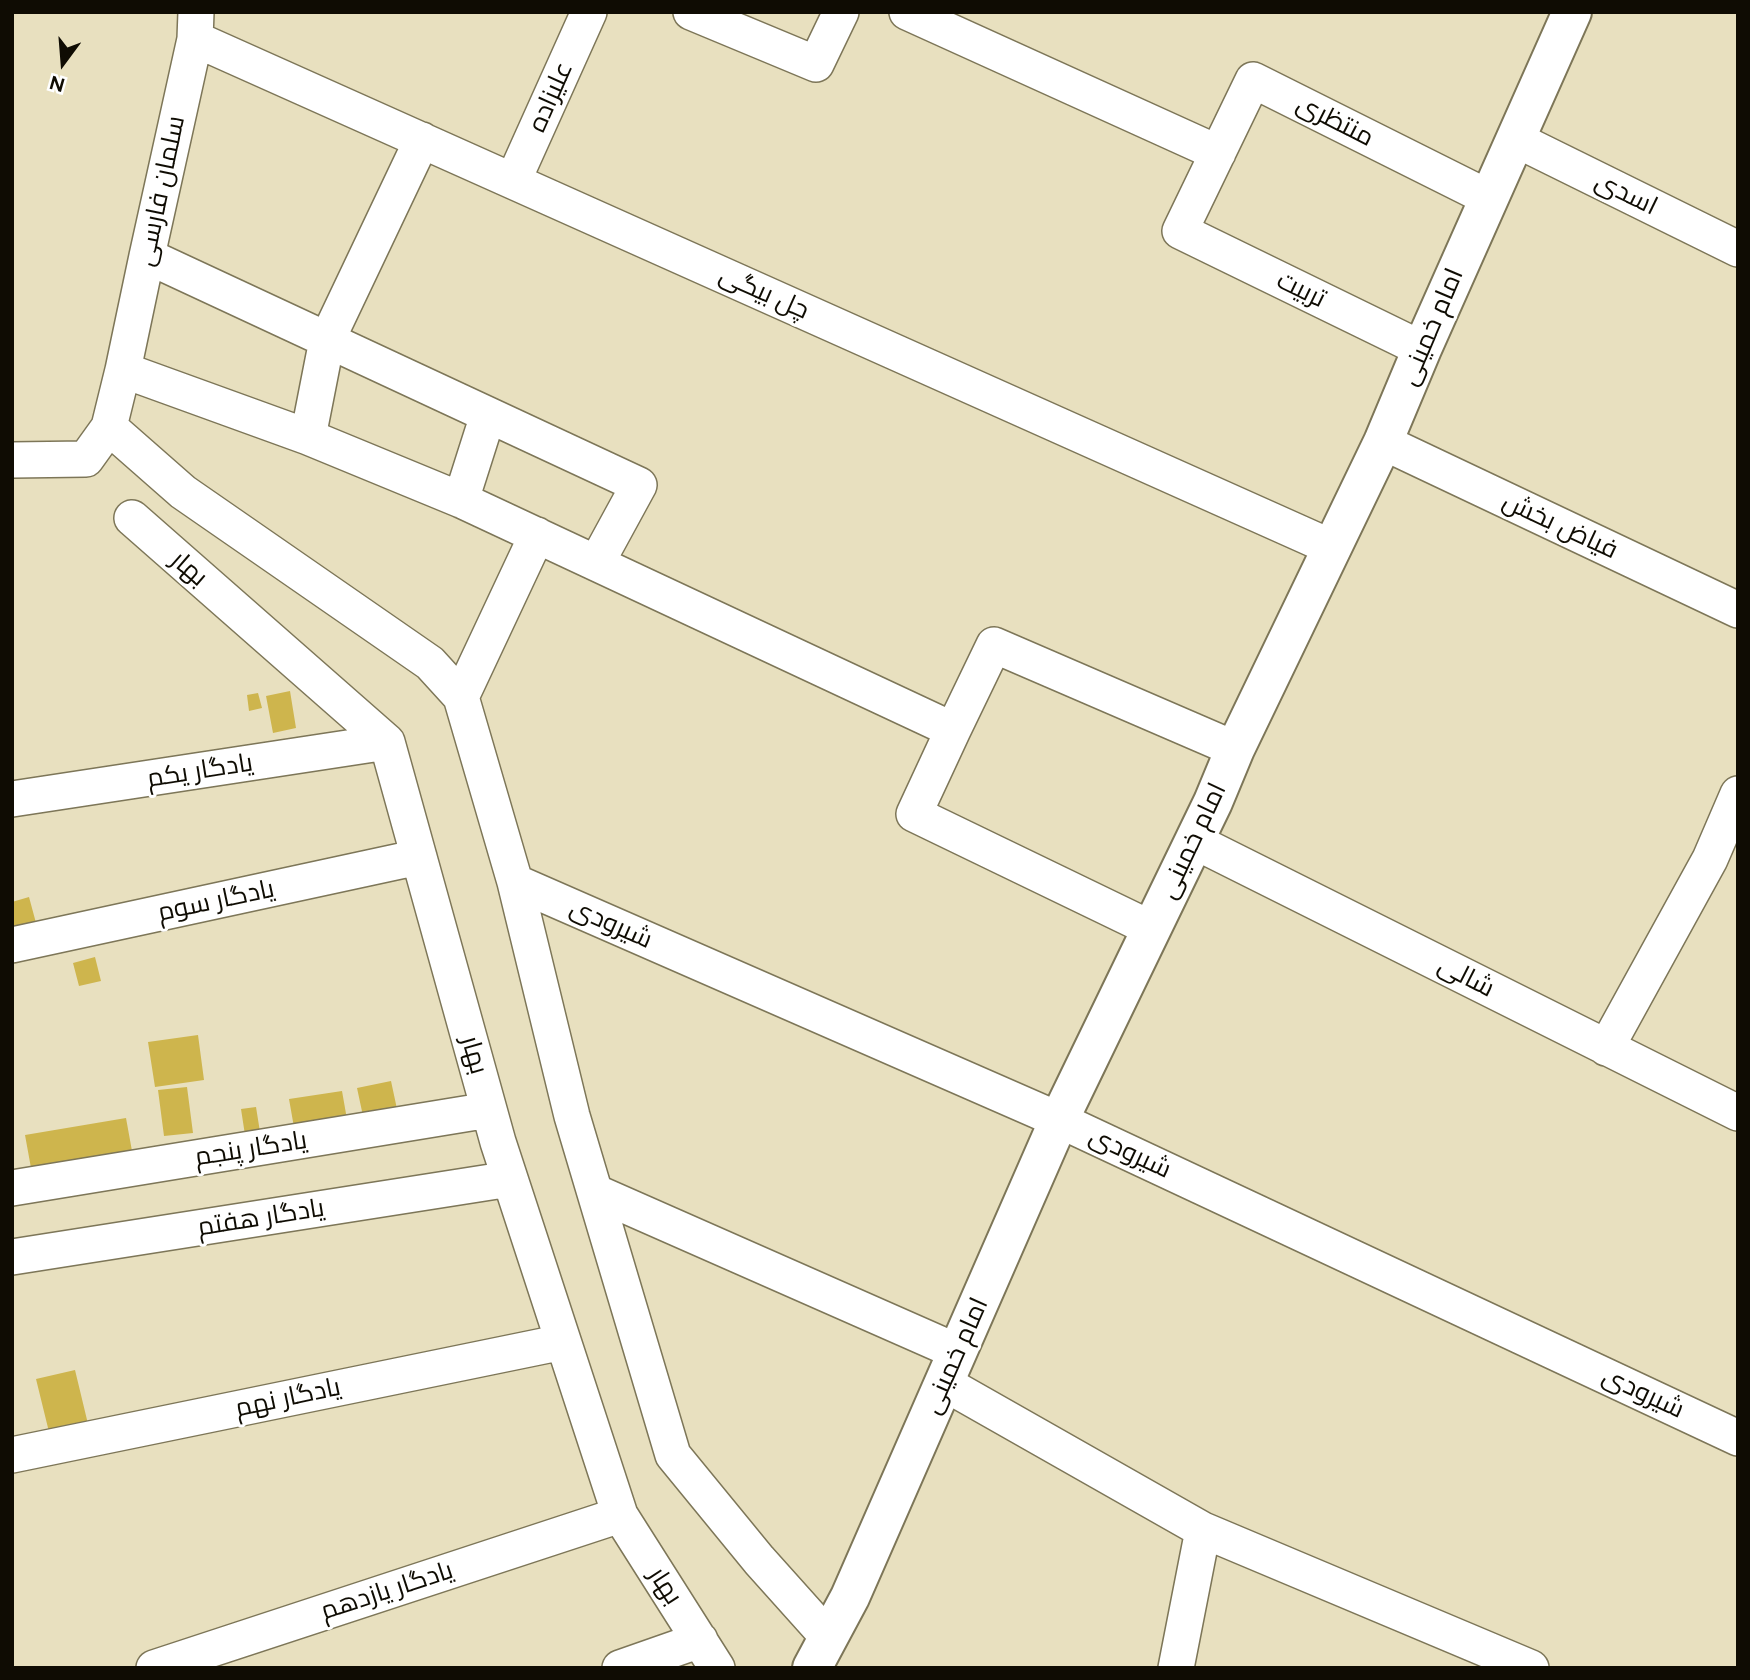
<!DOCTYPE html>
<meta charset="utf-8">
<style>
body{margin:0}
#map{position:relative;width:1750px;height:1680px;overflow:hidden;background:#e8e0bf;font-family:Figtree,sans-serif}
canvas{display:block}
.frame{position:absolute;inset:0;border:14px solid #0f0c03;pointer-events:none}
.north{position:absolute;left:28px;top:28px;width:70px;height:70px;-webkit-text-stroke:5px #fff;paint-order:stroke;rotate:196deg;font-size:19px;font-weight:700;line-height:28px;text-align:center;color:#0f0c03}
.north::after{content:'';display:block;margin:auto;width:24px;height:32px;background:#0f0c03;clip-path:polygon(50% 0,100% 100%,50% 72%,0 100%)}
</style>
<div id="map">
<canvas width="1750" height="1680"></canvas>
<div class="frame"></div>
<div class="north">N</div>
</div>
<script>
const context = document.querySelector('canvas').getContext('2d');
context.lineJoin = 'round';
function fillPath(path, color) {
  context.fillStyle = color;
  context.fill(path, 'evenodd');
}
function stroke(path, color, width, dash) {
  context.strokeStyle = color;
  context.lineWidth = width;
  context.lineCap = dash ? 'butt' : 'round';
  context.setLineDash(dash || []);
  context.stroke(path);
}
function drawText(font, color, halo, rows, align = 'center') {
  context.font = font + ' Figtree,Cairo,sans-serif';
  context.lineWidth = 6;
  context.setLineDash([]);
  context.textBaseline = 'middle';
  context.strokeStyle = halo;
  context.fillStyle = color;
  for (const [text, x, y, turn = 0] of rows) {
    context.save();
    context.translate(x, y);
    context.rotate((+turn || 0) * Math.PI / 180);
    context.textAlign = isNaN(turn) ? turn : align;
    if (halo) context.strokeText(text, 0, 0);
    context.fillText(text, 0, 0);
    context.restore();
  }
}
const building = new Path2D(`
 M290,691L296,728L273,733L266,696Z
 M258,693L262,708L249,711L247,695Z
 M29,897L39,934L12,941V902Z
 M95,957L101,981L79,986L73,963Z
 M198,1035L204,1080L155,1087L148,1042Z
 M391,1081L397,1109L363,1116L357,1088Z
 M187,1087L193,1133L164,1136L158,1090Z
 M342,1091L348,1125L295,1133L289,1099Z
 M256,1107L260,1132L245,1135L241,1109Z
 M126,1118L132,1151L31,1168L25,1135Z
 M75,1370L88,1424L49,1432L36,1379Z`);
const minor = new Path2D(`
 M691,12L816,64L841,12
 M907,12L1218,153
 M195,39L1333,548
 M1515,139L1738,249
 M513,181L589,12
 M147,256L639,485L597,562
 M1422,349L1180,231L1253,80L1489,198
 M123,370L147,256L195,39L196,12
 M109,427L183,492L430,663L461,697L515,882L572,1116L673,1455L759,1560L828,1637
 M308,437L327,340L422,140
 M1383,442L1738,610
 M12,460L86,459L109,427L123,370L308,437L461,500L953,730L994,645L1235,749
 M461,500L488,415
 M132,518L387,742L498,1142L620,1515L717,1668
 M461,697L537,535
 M953,730L914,814L1152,929
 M12,799L387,742
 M1194,841L1738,1113
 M515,882L1059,1120L1738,1438
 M12,945L419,857
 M1606,1048L1710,859L1738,794
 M12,1188L489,1110
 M595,1192L958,1352
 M12,1257L510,1179
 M944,1383L1203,1530L1531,1668
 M12,1455L563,1342
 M154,1668L620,1515
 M620,1668L700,1640
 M1176,1668L1203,1530`);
const tertiary = new Path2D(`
 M812,1668L850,1597L1059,1120L1213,802L1235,749L1383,442L1422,349L1572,12`);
const streetNames = [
 ["علیزاده",551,97,-66],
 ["منتظری",1335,121,27],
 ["سلمان فارسی",161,191,-78],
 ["اسدی",1626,194,26],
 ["تربیت",1301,290,26],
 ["چل بیگی",764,293,24],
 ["امام خمینی",1432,327,-67],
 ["فیاض بخش",1560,526,25],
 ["بهار",189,569,41],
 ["یادگار یکم",200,771,-9],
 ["امام خمینی",1193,841,-65],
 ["یادگار سوم",216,901,-12],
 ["شیرودی",611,924,24],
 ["شالی",1466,977,27],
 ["بهار",474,1055,74],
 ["یادگار پنجم",251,1149,-9],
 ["شیرودی",1130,1153,25],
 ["یادگار هفتم",261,1218,-9],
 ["امام خمینی",956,1356,-66],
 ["شیرودی",1643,1393,25],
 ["یادگار نهم",288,1398,-12],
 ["بهار",665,1586,57],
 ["یادگار یازدهم",387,1591,-18]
];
fillPath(building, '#ceb54d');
stroke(minor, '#7d7658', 38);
stroke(tertiary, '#7d7658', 42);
stroke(minor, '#fff', 35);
stroke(tertiary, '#fff', 38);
drawText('26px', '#0f0c03', '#fff', streetNames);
</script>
